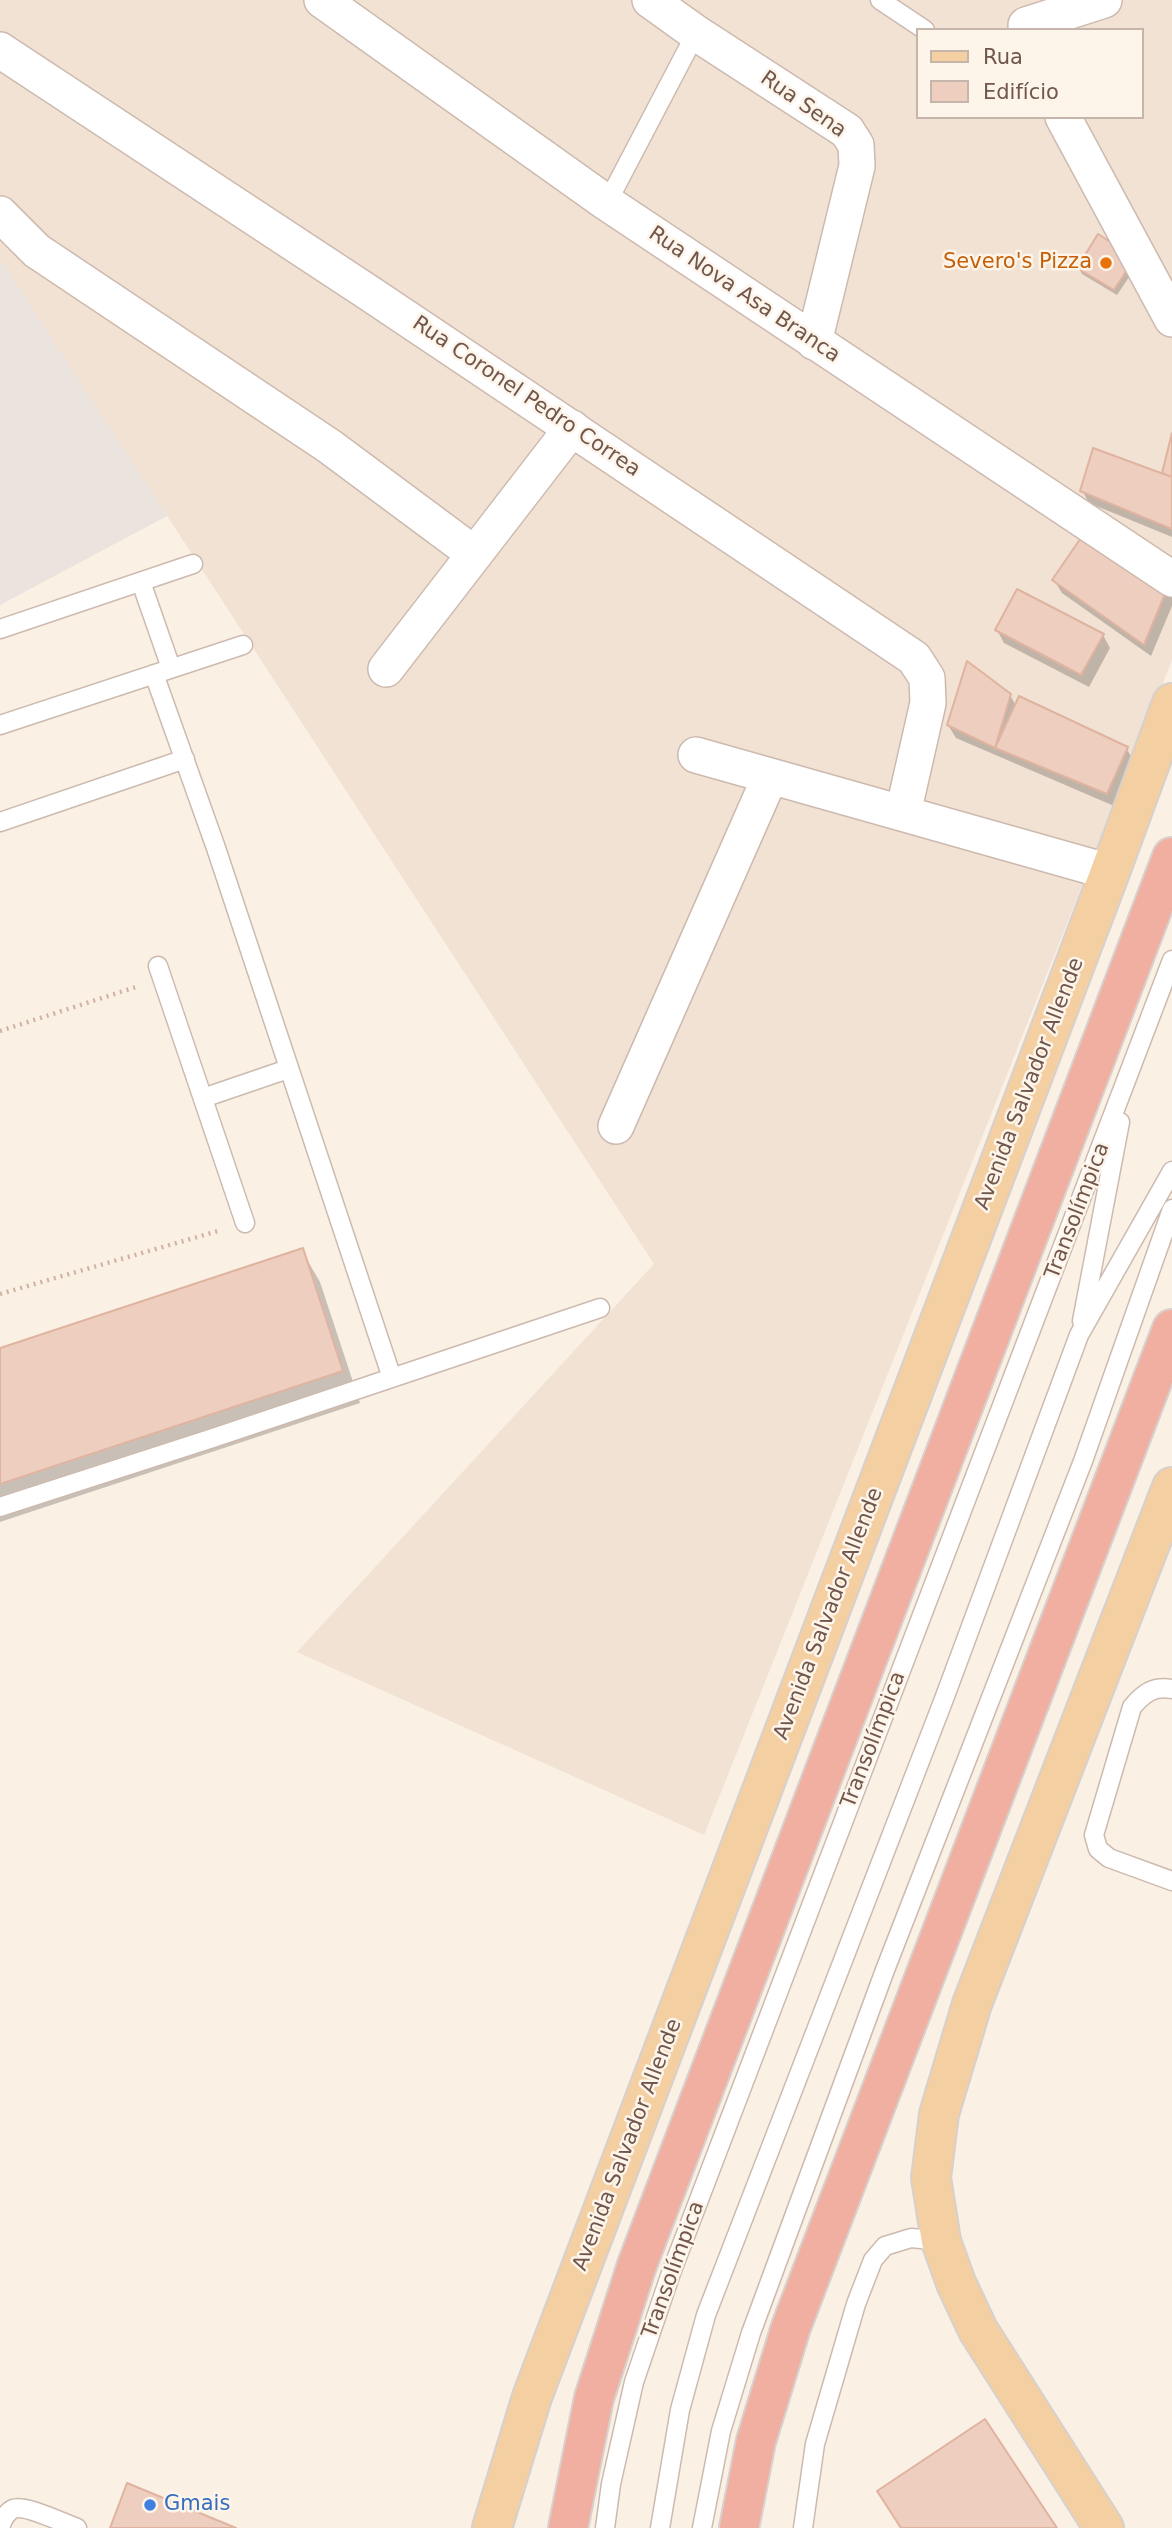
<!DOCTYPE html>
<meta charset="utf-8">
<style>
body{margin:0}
#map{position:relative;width:1172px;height:2528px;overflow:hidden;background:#faf0e4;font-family:"DejaVu Sans",sans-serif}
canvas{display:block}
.legend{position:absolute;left:916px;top:28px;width:228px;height:91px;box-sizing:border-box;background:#fdf4ea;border:2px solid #c5b5ab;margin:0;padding:9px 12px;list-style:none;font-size:21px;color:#71564c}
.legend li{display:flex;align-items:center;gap:14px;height:35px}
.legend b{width:35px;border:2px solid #c5b5ab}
</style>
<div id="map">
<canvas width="1172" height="2528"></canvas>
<ul class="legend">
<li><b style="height:9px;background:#f4cfa2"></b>Rua</li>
<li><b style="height:19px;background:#eecebe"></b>Edifício</li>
</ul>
</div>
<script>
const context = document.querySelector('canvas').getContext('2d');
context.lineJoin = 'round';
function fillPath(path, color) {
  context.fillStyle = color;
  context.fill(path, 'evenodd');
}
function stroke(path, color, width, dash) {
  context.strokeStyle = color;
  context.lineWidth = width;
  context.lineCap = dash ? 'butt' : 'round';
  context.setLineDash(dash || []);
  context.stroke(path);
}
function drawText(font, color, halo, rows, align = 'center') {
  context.font = font + ' "DejaVu Sans",sans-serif';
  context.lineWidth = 5;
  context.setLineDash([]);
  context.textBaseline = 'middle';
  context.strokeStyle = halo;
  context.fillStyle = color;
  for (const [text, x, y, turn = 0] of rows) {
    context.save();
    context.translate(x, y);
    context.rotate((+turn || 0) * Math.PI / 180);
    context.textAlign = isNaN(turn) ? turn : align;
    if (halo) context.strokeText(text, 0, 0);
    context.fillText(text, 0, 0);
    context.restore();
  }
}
const residential = new Path2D(`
 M0,0H1172V660L704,1835L297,1652L654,1264L0,259ZM918,30H1142V117H918Z`);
const industrial = new Path2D(`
 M0,259L167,516L0,605Z`);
const shadow = new Path2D(`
 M1137,265L1117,295L1082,274L1079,268Z
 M1172,440V537L1089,503L1082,490L1163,475Z
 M1054,580L1172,592V606L1151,656L1062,593Z
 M997,630L1103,635L1110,648L1089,687L1004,643Z
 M1010,695L1016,706L1126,748L1134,761L1114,806L956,738L948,725Z
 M302,1251L320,1282L360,1403L0,1522V1350Z`);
const building = new Path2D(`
 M1098,234L1135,258L1114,290L1077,268Z
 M1172,433V477L1162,473Z
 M1093,448L1172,477V529L1080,491Z
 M1085,532L1169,584L1144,645L1052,580Z
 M1017,589L1104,634L1081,675L995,630Z
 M967,661L1011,694L995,748L947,725Z
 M1019,696L1128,747L1107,794L995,748Z
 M303,1248L343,1371L0,1484V1348Z
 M985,2419L1057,2528H901L877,2491Z
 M127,2483L236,2528H110Z`);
const path = new Path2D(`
 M0,1031L136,987
 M0,1294L218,1231`);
const lane = new Path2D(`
 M880,0L925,30
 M607,203L696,33
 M141,582L171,668
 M0,629L193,564
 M154,674L216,848L392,1378
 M0,725L243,645
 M0,822L185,759
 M158,966L245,1223
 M203,1098L288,1069
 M1082,1321L1120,1122
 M0,1507L216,1437L600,1308
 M1172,1689C1153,1686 1144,1693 1132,1707L1094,1835L1098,1849L1109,1858L1172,1881
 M0,2527C3,2520 5,2513 13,2509C25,2504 63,2523 77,2528
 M605,2528L611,2484L634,2382L671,2273L1172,960
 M660,2528L680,2410L706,2315L944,1699L1079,1335L1172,1171
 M702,2528L721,2431L751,2333L885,1970L1083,1461L1172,1209
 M803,2528L815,2444L856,2304L873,2260L885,2246L911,2238L941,2241`);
const street = new Path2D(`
 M322,0L607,203L1172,579
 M650,0L696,33L847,131L856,145L857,166L814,342
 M1026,25L1104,0
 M0,50L369,293L914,658L927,678L928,703L903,813
 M1063,117L1172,319
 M0,214L37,251L329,446L473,553
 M386,669L572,428
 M696,755L1110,872
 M616,1126L770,777`);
const primary = new Path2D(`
 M492,2528L532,2397L1110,872L1172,703
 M1104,2528L978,2330L956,2283L941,2241L931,2178L939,2114L972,2004L1172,1487`);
const highway = new Path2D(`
 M568,2528L594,2398L637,2265L1172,857
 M739,2528L756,2441L791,2327L1172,1329`);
const markers = [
 [1106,263,7,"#e8710a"],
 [150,2505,7,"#3f7fe0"]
];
const streetNames = [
 ["Rua Sena",803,105,35],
 ["Rua Nova Asa Branca",744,295,34],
 ["Rua Coronel Pedro Correa",526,397,34],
 ["Avenida Salvador Allende",1030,1084,-69],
 ["Transolímpica",1078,1211,-69],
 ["Avenida Salvador Allende",829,1614,-69],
 ["Transolímpica",874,1740,-69],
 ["Avenida Salvador Allende",628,2145,-69],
 ["Transolímpica",674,2270,-70]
];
const foodNames = [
 ["Severo's Pizza",1092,263]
];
const shopNames = [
 ["Gmais",164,2505]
];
fillPath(residential, '#f1e2d3');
fillPath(industrial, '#eae3de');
fillPath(shadow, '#0003');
fillPath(building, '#eecebe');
stroke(building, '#dfb3a0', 2);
stroke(lane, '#cdbaaf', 21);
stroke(street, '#cdbaaf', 38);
stroke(primary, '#d7d0cd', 42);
stroke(highway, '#d7d0cd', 42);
stroke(path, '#d2b1a2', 4.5, [2, 5]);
stroke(lane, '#fff', 18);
stroke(street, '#fff', 35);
stroke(primary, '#f4cfa2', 38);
stroke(highway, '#f0afa0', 38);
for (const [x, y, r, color] of markers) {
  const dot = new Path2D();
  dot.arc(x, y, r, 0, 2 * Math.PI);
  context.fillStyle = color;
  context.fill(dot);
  stroke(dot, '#fdf4ea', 2.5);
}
drawText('21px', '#71564c', '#fdf4ea', streetNames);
drawText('21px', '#c56008', '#fdf4ea', foodNames, 'right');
drawText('21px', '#366cbe', '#fdf4ea', shopNames, 'left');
</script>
